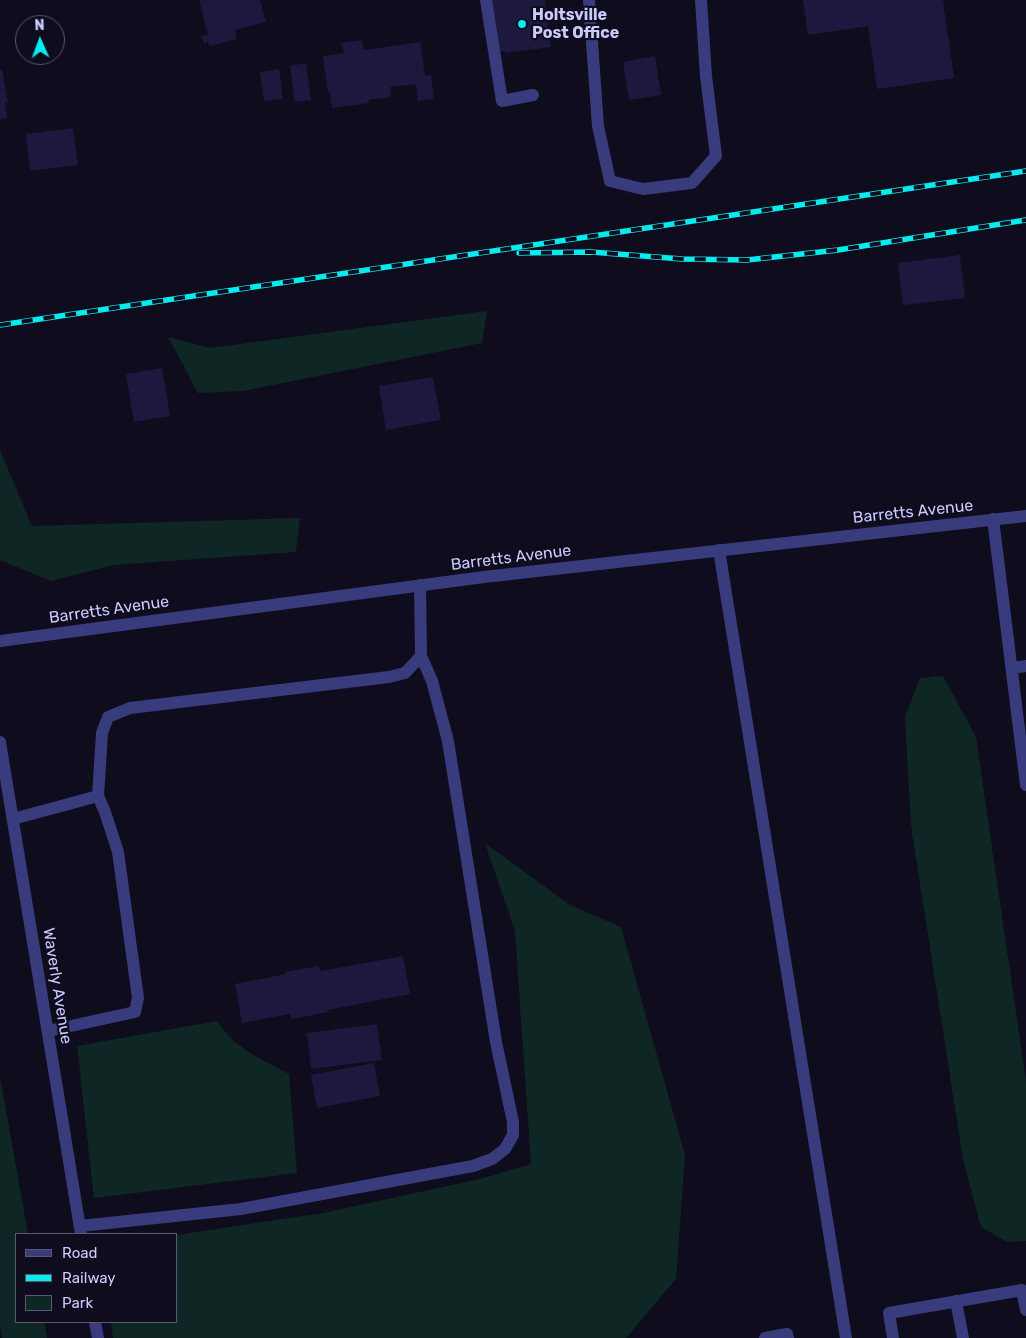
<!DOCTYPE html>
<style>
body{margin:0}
#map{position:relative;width:1026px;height:1338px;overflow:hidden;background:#0e0c1d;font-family:Rubik,sans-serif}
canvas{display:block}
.legend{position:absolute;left:15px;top:1233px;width:162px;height:90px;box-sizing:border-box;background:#0e0c1d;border:1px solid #5a5877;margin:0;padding:6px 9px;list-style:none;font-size:15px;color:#cbcafe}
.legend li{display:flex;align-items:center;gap:10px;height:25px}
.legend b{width:25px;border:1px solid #5a5877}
.north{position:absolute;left:15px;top:15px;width:50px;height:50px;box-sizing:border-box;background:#0e0c1d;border:1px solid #5a5877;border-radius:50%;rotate:358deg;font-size:14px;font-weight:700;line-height:20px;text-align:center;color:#cbcafe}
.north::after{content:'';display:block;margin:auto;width:18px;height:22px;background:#05ebee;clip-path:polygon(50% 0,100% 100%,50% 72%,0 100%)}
</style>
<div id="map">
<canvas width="1026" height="1338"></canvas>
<ul class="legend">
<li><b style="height:6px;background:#383c7c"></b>Road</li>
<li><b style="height:6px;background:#05ebee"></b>Railway</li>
<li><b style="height:14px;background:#0f2724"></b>Park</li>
</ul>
<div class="north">N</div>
</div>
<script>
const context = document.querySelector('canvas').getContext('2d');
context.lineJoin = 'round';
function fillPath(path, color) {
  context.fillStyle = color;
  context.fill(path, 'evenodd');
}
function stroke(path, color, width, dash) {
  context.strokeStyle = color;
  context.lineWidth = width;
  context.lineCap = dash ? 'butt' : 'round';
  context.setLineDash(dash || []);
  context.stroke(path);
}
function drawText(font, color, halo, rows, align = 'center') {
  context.font = font + ' Rubik,sans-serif';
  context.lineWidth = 4.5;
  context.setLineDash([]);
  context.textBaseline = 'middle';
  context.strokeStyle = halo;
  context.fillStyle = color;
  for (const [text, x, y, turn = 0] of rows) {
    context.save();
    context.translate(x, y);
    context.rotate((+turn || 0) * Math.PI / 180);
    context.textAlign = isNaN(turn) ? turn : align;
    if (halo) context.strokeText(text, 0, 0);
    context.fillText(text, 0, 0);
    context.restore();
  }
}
const green = new Path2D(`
 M487,311L482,343L243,391L198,393L168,337L210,348Z
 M0,450L32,526L300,518L296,552L114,565L51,581L0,560Z
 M943,676L976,737L1026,1082V1241L1007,1242L981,1227L963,1159L911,826L905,717L920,678Z
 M485,843L570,905L621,927L685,1155L676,1279L626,1338H113L111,1322H176V1235L323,1213L480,1179L531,1164L515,931Z
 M217,1021C235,1049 261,1059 289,1074L297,1173L94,1198L77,1046Z
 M0,1076L28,1234H16V1322H44L47,1338H2L0,1326Z`);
const building = new Path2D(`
 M199,0H260L266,22L235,30L237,39L209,46L208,42L204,44L202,36L208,35Z
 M492,0H545L551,47L505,53V51L499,52Z
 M803,0H943L954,78L877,89L868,26L808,35Z
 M362,40L364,50L420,42L425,76L431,75L434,99L418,101L416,84L390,87L391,97L369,100V103L332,108L330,92L328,93L323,56L344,53L342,43Z
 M655,56L661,95L629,100L623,62Z
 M306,63L311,100L295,102L290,66Z
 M2,69L8,103L5,102L7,118L0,119V70Z
 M279,69L283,99L264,101L260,72Z
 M73,128L78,165L30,171L26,134Z
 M960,255L965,298L903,305L898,263Z
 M162,368L170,416L134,422L126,374Z
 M433,377L441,420L386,430L379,386Z
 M403,956L410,994L328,1010L329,1012L292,1019L290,1014L242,1023L235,984L286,974L285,972L318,966L321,971Z
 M377,1024L382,1060L311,1069L307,1033Z
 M374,1063L380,1096L317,1108L311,1075Z`);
const service = new Path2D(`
 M486,0L502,101L533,95
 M589,0L598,126L610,181L643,189L692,183L716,156L706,76L701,0
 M993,519L1026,785
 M719,550L846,1338
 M1012,668L1026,666
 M13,819L98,796
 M48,1031L135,1012L138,998L118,852L105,812L98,796L102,733L108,717L130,708L389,677L405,673L421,656
 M80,1226L241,1209L473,1166L492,1159L505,1149L513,1135V1122L496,1042L448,741L432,681L421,656L420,585
 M956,1301L963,1338
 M765,1338L787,1334L788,1338
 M893,1338L889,1313L1022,1290L1026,1310`);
const minor = new Path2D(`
 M0,641L484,577L1026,516`);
const tertiary = new Path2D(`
 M0,742L81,1234
 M95,1322L98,1338`);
const rail = new Path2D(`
 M519,253L591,252L682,259L747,260L838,250L1026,220
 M0,325L1026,171`);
const markers = [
 [522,24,5,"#05ebee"]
];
const poiNames = [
 ["Holtsville",532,15],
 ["Post Office",532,33]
];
const streetNames = [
 ["Barretts Avenue",913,512,-6],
 ["Barretts Avenue",511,558,-7],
 ["Barretts Avenue",109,610,-8],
 ["Waverly Avenue",57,986,81]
];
fillPath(green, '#0f2724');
fillPath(building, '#1d193e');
stroke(service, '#383c7c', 12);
stroke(minor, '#383c7c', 12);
stroke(tertiary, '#383c7c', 12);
stroke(rail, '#05ebee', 5.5);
stroke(rail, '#0e0c1d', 4, [11]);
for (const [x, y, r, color] of markers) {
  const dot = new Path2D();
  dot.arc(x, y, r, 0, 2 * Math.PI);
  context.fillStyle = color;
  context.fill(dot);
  stroke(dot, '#0e0c1d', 2);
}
drawText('bold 16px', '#cbcafe', '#0e0c1d', poiNames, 'left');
drawText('16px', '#cbcafe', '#0e0c1d', streetNames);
</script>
